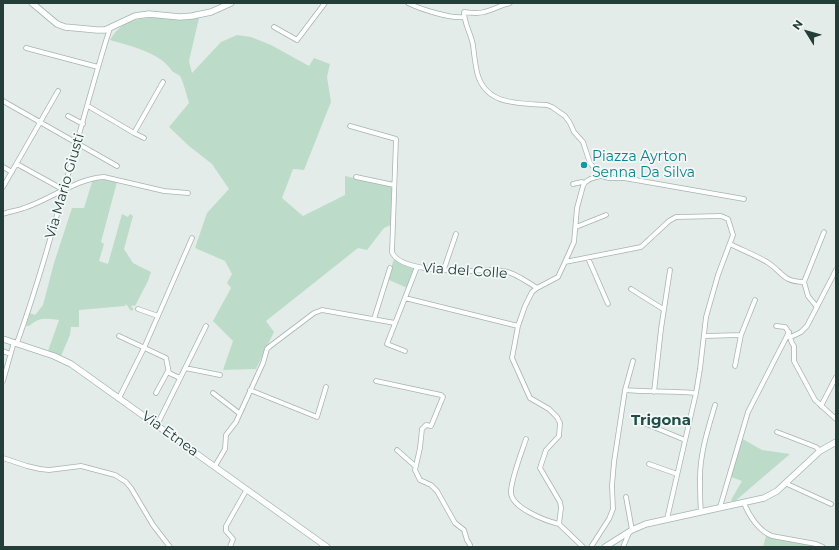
<!DOCTYPE html>
<style>
body{margin:0}
#map{position:relative;width:839px;height:550px;overflow:hidden;background:#e3ece9;font-family:Montserrat,sans-serif}
canvas{display:block}
.frame{position:absolute;inset:0;border:4px solid #233d39;pointer-events:none}
.north{position:absolute;left:787px;top:12px;width:40px;height:40px;-webkit-text-stroke:3px #f3f9f7;paint-order:stroke;rotate:307deg;font-size:11px;font-weight:700;line-height:16px;text-align:center;color:#233d39}
.north::after{content:'';display:block;margin:auto;width:14px;height:18px;background:#233d39;clip-path:polygon(50% 0,100% 100%,50% 72%,0 100%)}
</style>
<div id="map">
<canvas width="839" height="550"></canvas>
<div class="frame"></div>
<div class="north">N</div>
</div>
<script>
const context = document.querySelector('canvas').getContext('2d');
context.lineJoin = 'round';
function fillPath(path, color) {
  context.fillStyle = color;
  context.fill(path, 'evenodd');
}
function stroke(path, color, width, dash) {
  context.strokeStyle = color;
  context.lineWidth = width;
  context.lineCap = dash ? 'butt' : 'round';
  context.setLineDash(dash || []);
  context.stroke(path);
}
function drawText(font, color, halo, rows, align = 'center') {
  context.font = font + ' Montserrat,sans-serif';
  context.lineWidth = 3.5;
  context.setLineDash([]);
  context.textBaseline = 'middle';
  context.strokeStyle = halo;
  context.fillStyle = color;
  for (const [text, x, y, turn = 0] of rows) {
    context.save();
    context.translate(x, y);
    context.rotate((+turn || 0) * Math.PI / 180);
    context.textAlign = isNaN(turn) ? turn : align;
    if (halo) context.strokeText(text, 0, 0);
    context.fillText(text, 0, 0);
    context.restore();
  }
}
const green = new Path2D(`
 M162,17L183,20L199,18L189,61L192,73L221,42L237,35L251,37L271,45L309,66L314,58L330,64L327,77L331,102L304,170L293,169L282,198L303,216L345,195V176L392,187L391,225L384,228L367,250L358,248L266,321L274,332L256,369L223,370L233,341L213,321L231,288L227,283L232,274L225,261L195,248L207,213L229,189L212,164L189,146L169,127L189,103C187,96 183,81 180,76C178,74 174,73 172,71C160,52 130,46 110,40C123,18 138,19 162,17Z
 M102,178L117,182L101,242L104,244L99,261L108,264L122,214L128,217L130,214L133,216L124,249L133,263L151,272L148,281L135,306L133,305L131,307L134,309L131,311L126,304L125,306L79,310V327H71L70,335L61,356L48,351L59,320C46,318 39,317 29,326H26L30,313L35,315L43,305L54,263L72,208H84L93,179Z
 M394,259L402,264L415,269L407,288L387,279Z
 M741,438L762,450L790,454L734,502L731,500L742,481L731,477Z
 M766,536L818,545L820,547H763Z`);
const street = new Path2D(`
 M408,3C420,9 451,19 464,17
 M510,3C501,5 493,10 484,12C478,14 471,13 464,12C464,23 471,34 473,45C474,54 475,63 477,72C485,106 519,103 547,105L552,107L565,116L570,123L574,132L583,142L590,163L601,176L609,178H624L744,199
 M274,27L297,40L325,3
 M26,48L98,67
 M3,101L117,166
 M88,106L134,133L163,82
 M68,116L83,124
 M350,126L396,139L392,252C398,270 451,271 467,271C479,271 492,269 504,271C516,273 527,282 537,288L558,277L565,262L641,247L669,221L676,217L721,216L728,219L733,235L718,275L706,317L700,369L696,393L667,519
 M134,133L144,138
 M17,164L64,190
 M3,167L12,172
 M356,177L394,185
 M573,184L582,182L584,183
 M3,187L58,91
 M3,214C10,211 17,211 24,208C49,200 78,178 104,177L164,191L188,193
 M576,227L606,215
 M730,244C742,250 755,255 767,262C783,272 782,282 804,282L808,296L817,307
 M588,258L608,304
 M565,262L574,242L577,208L583,186C585,180 595,177 601,176
 M444,269L456,234
 M804,282L824,232
 M537,288L532,292L525,306L518,326L512,358L530,398L549,409L557,417L560,423L559,436L546,450L540,468L560,502L561,508L559,524L583,547
 M631,289L663,309
 M405,298L518,326
 M138,309L158,316
 M374,319L390,268
 M776,326L785,327C791,333 789,341 794,346V361L815,400L836,419
 M119,336L166,358L169,373L180,378
 M704,336L741,335L755,300
 M791,337L801,332L807,326L836,270
 M17,343C54,240 77,132 110,28
 M3,351L10,354
 M405,351L387,344L417,267
 M735,366L741,335
 M185,368L220,375
 M3,381L14,342
 M376,381L441,395L443,397L431,426L426,425L422,429L420,448L415,470L420,480L431,485L437,491L455,523L464,530L467,540L470,545
 M250,390L317,417L326,387
 M625,390C649,392 672,391 696,393
 M654,392L661,329L670,270
 M156,393L168,371
 M213,393L239,413
 M119,398L144,348L192,238
 M821,406L836,377
 M639,421L685,440
 M157,425L206,326
 M777,432L816,447L820,451
 M526,439C522,451 510,482 511,493C512,508 546,521 559,524
 M397,450L415,466
 M3,458L27,466L40,469L49,470L81,466L115,475L126,482L131,488L153,525L170,547
 M649,464L677,474
 M215,466L225,449L226,435L236,422L263,363L267,349L269,347L314,313L322,310L395,323
 M785,483L831,504
 M626,497L632,530
 M744,503C749,516 759,531 772,536L816,544L823,547
 M720,507L748,412L789,332
 M701,512C700,501 700,489 700,478C700,453 708,429 715,405
 M230,547L233,539L226,531V526L247,489
 M591,547L609,519L613,509L612,486L614,462L625,390L633,361
 M623,547L629,533`);
const secondary = new Path2D(`
 M32,3L57,24L65,27L97,30H105L135,16L149,14L180,17L192,16L211,12L231,3
 M3,339L54,356L71,364L327,547
 M605,547L632,530L646,524L764,498L777,491L820,451L836,442`);
const markers = [
 [584,165,4,"#0f9aa8"]
];
const cultureNames = [
 ["Piazza Ayrton",592,157],
 ["Senna Da Silva",592,173]
];
const streetNames = [
 ["Via Mario Giusti",65,186,-74],
 ["Via del Colle",465,271,4],
 ["Via Etnea",170,434,36]
];
const neighbourhoodNames = [
 ["Trigona",661,421]
];
fillPath(green, '#bcdcc9');
stroke(street, '#a6b4b1', 5.5);
stroke(secondary, '#a1b7b2', 7);
stroke(street, '#fff', 4);
stroke(secondary, '#fff', 5.5);
for (const [x, y, r, color] of markers) {
  const dot = new Path2D();
  dot.arc(x, y, r, 0, 2 * Math.PI);
  context.fillStyle = color;
  context.fill(dot);
  stroke(dot, '#f3f9f7', 1.5);
}
drawText('14px', '#0d838f', '#f3f9f7', cultureNames, 'left');
drawText('14px', '#233d39', '#f3f9f7', streetNames);
drawText('bold 15px', '#1f4e48', '#f3f9f7', neighbourhoodNames);
</script>
